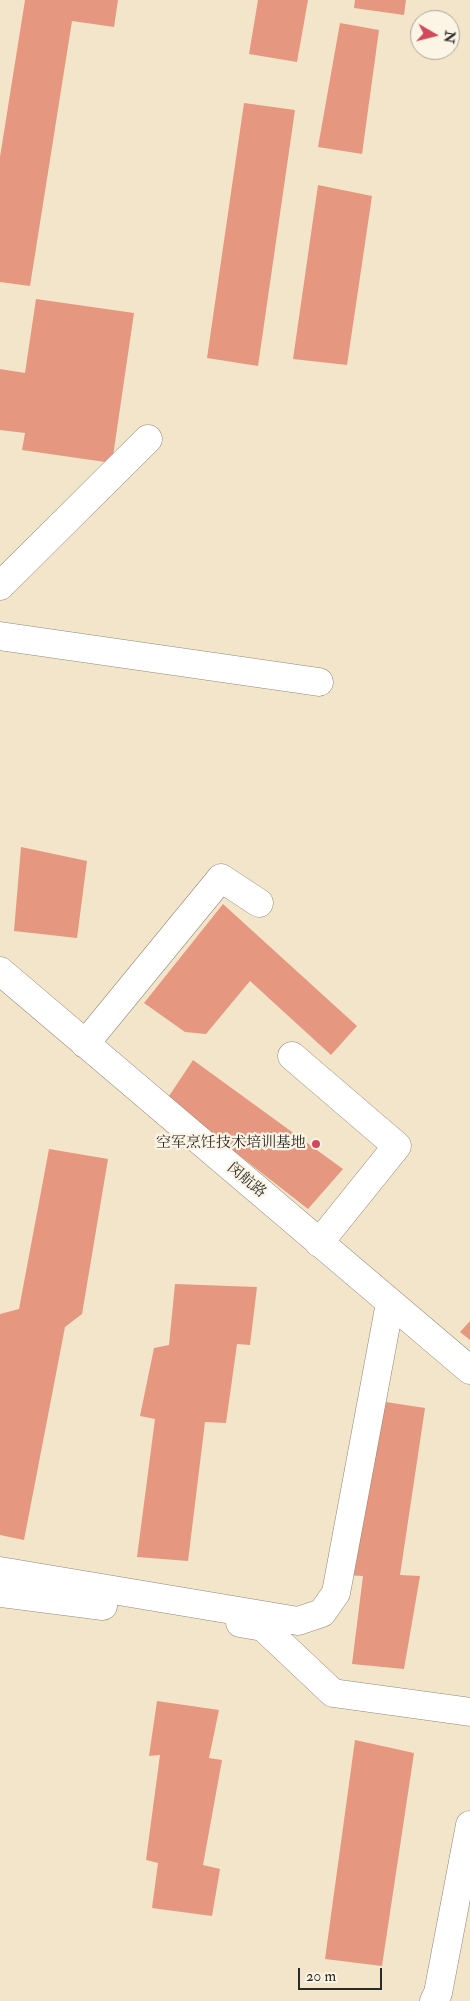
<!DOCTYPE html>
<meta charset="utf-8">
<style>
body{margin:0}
#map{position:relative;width:470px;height:2001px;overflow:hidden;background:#f3e5c9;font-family:"IM FELL Double Pica",serif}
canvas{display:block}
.north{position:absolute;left:410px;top:10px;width:50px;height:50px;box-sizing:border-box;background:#fcf5e5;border:1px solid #a8a49b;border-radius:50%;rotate:98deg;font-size:14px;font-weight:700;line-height:20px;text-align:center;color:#2b2b2b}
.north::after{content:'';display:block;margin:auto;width:18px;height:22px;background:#d1495b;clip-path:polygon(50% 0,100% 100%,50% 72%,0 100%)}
.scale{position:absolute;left:298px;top:1968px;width:84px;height:22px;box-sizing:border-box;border:2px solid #2b2b2b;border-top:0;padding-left:6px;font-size:15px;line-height:18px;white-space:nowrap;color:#2b2b2b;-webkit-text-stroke:4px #fcf5e5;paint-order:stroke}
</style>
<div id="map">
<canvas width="470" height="2001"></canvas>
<div class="north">N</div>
<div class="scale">20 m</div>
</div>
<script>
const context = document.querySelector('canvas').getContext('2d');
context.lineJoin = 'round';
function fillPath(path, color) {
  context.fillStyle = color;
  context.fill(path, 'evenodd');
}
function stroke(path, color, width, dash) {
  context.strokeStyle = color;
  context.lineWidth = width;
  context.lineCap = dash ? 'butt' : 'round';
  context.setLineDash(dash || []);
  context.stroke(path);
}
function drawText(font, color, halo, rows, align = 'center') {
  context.font = font + ' "IM FELL Double Pica","Noto Serif SC",serif';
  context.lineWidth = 4.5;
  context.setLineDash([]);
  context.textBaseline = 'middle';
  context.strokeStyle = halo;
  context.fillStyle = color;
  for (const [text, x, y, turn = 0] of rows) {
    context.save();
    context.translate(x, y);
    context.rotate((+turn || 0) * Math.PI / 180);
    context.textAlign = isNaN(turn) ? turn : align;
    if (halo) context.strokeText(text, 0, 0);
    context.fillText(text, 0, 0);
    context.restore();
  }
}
const building = new Path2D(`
 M25,0H118L114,27L72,21L30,286L0,282V157Z
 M258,0H308L297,62L249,54Z
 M355,0H406L404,15L354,8Z
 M340,23L379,30L362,154L318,147Z
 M244,103L295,110L258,366L207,358Z
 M318,185L372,196L347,365L293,359Z
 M36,299L134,313L112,463L22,450L25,433L0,430V369L25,373Z
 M21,847L87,861L77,938L14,931Z
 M223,904L357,1026L331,1055L250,981L206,1034L185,1032L144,1003Z
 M193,1060L343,1169L308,1209L167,1099Z
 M49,1149L108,1159L82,1314L65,1327L24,1540L0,1535V1314L19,1309Z
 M175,1284L257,1287L250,1345L237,1344L226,1423L205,1422L188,1561L137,1557L155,1419L140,1416L154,1348L169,1345Z
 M470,1321V1340L460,1332Z
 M373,1400L425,1408L400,1575L420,1576L404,1669L352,1664L363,1576L346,1575Z
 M157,1701L219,1710L209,1758L222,1760L203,1865L220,1869L212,1916L152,1908L158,1863L146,1860L160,1755L149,1756Z
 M355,1740L414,1753L382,1966L325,1959Z`);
const minor = new Path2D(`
 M0,586L148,439
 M0,636L319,682
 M0,971L470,1370
 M85,1044L221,878L259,903
 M292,1056L397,1146L319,1243
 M0,1571L298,1621L322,1613L336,1593L390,1303
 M0,1593L103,1606
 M240,1623L263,1627L333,1693L470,1712
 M434,2001L438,1993L470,1825`);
const markers = [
 [316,1144,5,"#d1495b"]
];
const poiNames = [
 ["空军烹饪技术培训基地",306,1144]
];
const streetNames = [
 ["闵航路",246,1181,40]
];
fillPath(building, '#e69780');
stroke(minor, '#8f887a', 29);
stroke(minor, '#fff', 28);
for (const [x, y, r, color] of markers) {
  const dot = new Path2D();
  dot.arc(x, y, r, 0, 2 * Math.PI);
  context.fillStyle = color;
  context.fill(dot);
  stroke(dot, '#fcf5e5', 2);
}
drawText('15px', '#2b2b2b', '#fcf5e5', poiNames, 'right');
drawText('15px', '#2b2b2b', '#fcf5e5', streetNames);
</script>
